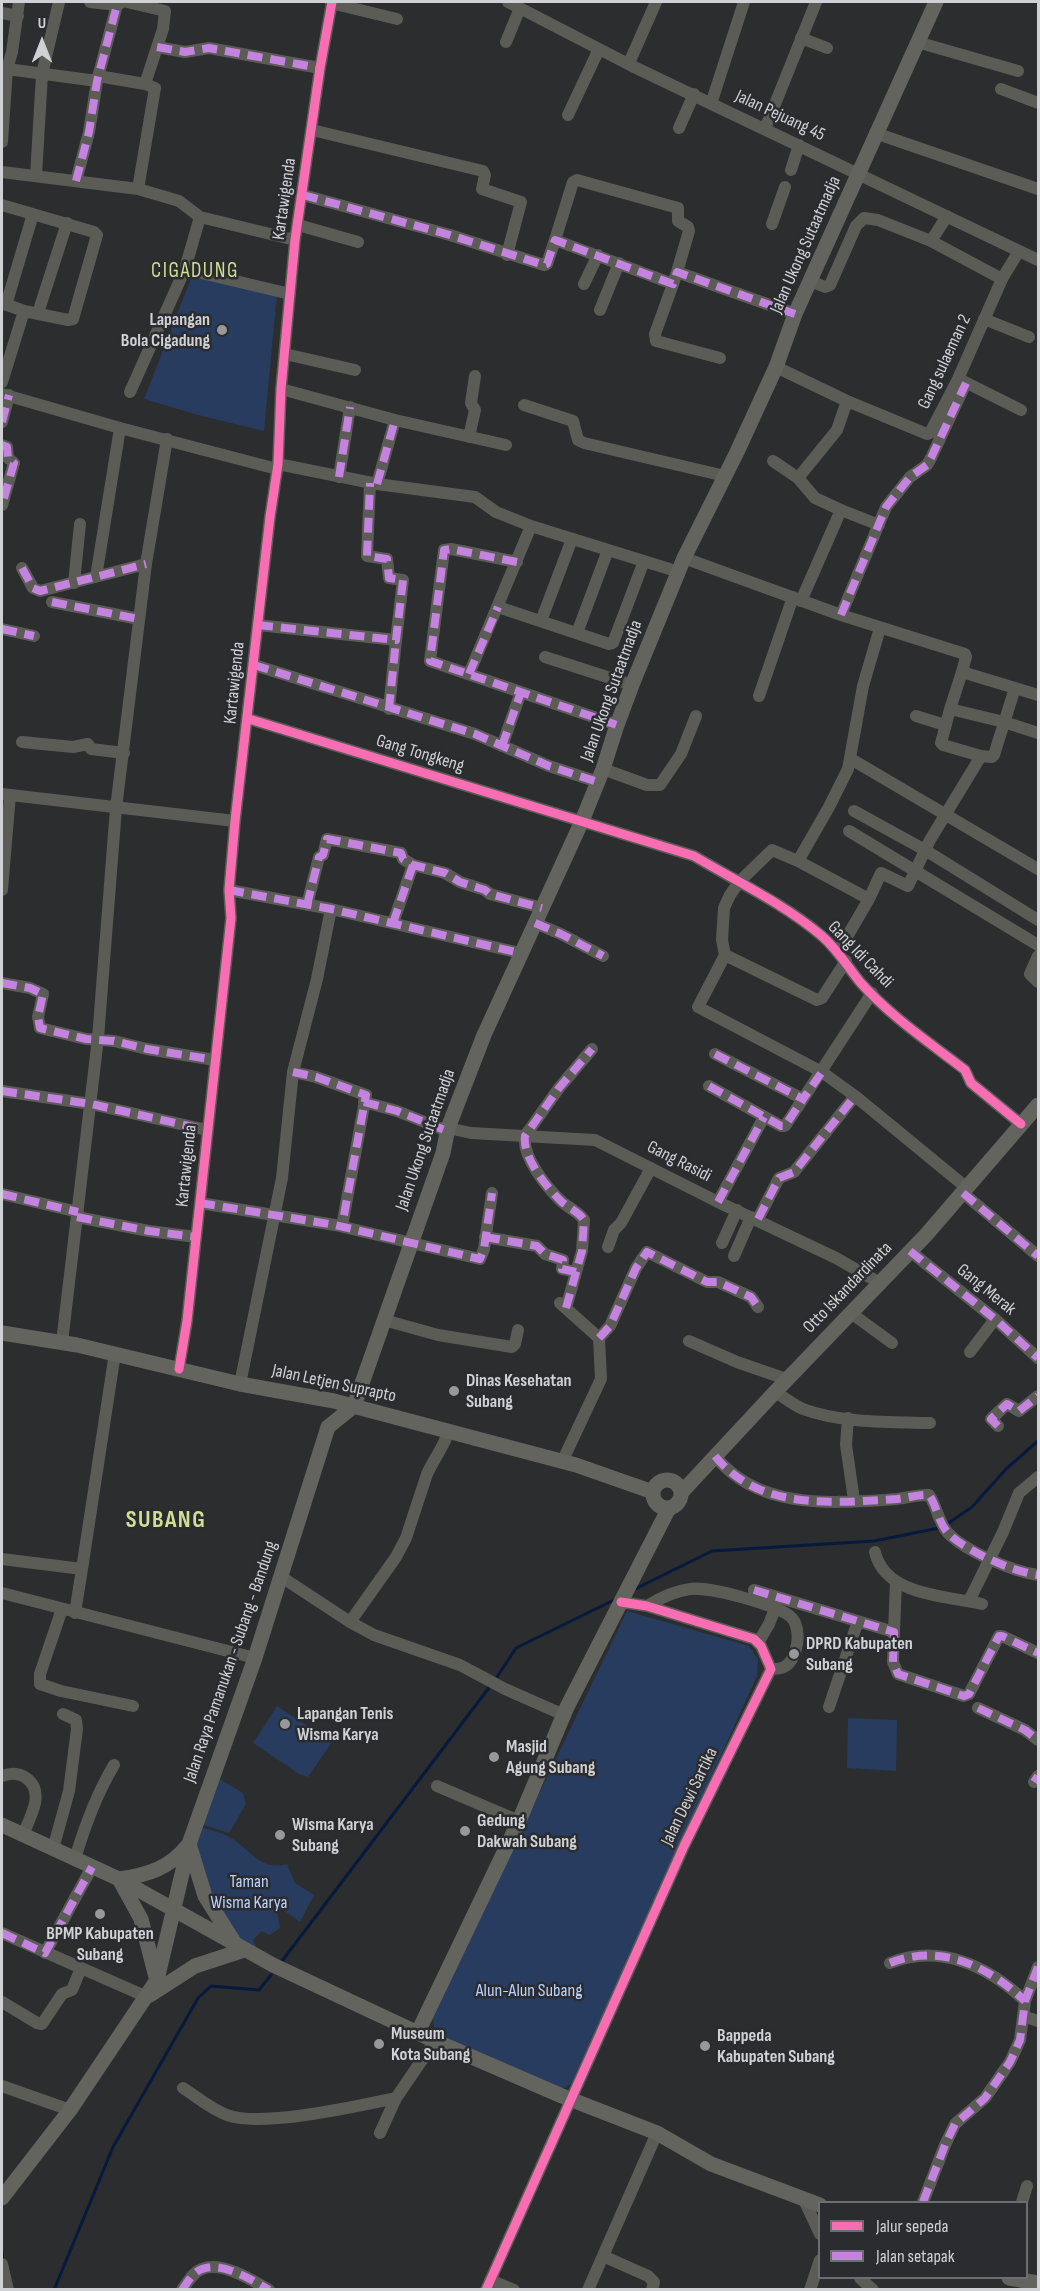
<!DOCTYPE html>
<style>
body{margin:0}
#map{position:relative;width:1040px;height:2291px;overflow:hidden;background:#2b2d2f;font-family:"Sofia Sans Condensed",sans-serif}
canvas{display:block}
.frame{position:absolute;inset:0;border:3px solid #d0d1d4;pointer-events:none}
.legend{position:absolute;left:818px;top:2201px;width:210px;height:78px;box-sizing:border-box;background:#2a2c30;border:2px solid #6c6e72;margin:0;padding:8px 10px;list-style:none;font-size:18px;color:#d0d1d4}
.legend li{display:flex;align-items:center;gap:12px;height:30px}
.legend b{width:30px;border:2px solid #6c6e72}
.north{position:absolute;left:12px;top:12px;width:60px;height:60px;-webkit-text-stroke:4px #2a2c30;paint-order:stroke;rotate:0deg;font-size:16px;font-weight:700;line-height:24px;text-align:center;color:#d0d1d4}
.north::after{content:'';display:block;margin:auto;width:21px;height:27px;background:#d0d1d4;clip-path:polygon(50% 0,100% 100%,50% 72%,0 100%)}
</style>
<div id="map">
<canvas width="1040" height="2291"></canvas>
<div class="frame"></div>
<ul class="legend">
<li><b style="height:8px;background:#f96db3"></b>Jalur sepeda</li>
<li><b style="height:8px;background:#c483df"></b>Jalan setapak</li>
</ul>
<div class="north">U</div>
</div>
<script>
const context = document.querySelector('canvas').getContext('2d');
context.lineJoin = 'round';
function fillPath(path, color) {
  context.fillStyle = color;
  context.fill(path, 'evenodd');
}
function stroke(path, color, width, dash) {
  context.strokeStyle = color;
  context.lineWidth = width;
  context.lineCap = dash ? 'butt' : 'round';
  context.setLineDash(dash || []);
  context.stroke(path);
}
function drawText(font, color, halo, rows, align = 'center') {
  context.font = font + ' "Sofia Sans Condensed",sans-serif';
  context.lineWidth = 5;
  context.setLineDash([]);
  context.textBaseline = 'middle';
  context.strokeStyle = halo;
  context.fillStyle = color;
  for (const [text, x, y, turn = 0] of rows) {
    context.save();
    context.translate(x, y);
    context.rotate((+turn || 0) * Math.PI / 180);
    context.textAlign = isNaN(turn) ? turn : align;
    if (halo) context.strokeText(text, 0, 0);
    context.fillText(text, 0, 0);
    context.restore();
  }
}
const green = new Path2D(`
 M192,276L277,294L264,431L198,415L144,399Z
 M627,1611L749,1646L758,1659L757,1676L571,2084L561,2090L436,2037L432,2016Z
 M277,1706L332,1742L308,1777L299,1774L253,1743Z
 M848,1718L897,1720L896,1771L847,1768Z
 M216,1777L243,1793L246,1804L229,1833L200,1824Z
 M200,1827C209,1830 220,1832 228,1836C249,1847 259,1872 287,1864L295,1883L314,1895L300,1922L282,1909L277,1911L280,1928L270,1935L262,1931L253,1940L258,1951L238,1939L210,1894L194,1845Z`);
const stream = new Path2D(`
 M947,1524L972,1507L1006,1469L1038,1441
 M635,1589L712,1551L874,1541L939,1528
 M495,1680L516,1648L616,1599
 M282,1961L491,1685
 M2,2253L3,2261
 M54,2290L113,2147L198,1998L211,1986L259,1990L271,1975`);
const minor = new Path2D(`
 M90,2L117,5
 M127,2L165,11L163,29L145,84
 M508,2L632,66L1038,260
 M331,3L397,19
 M2,13L18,16
 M801,38L827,48
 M506,42L520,8
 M917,42L1018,71
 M157,47L185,52L209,48L320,68
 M629,63L656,2
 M7,69L97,81
 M98,76L145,84L155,88L138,189
 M1001,89L1038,103
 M711,104L744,2
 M568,115L599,49
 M679,128L694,94
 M765,129L816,2
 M312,130L483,171L485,175L482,189L521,202L507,255
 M875,133L1038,189
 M2,142L7,69L12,52L19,2
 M791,170L799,145
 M2,172L138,189L179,201L200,217L295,240
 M36,176L42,74L59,2
 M76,181L89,132L97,81L117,5L122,2
 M303,195L450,235L544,265L547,264L555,240L673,284L677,272L795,314
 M2,205L94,232L97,235L73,319L68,320L24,311L2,303
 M772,224L785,187
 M298,225L358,242
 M555,240L573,182L577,180L678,208V221L688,227L689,231L677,272
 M931,241L947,216
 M185,269L290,294
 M810,281L825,287L830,285L856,226L864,218L878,220L931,241L1002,279
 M584,284L598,255
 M673,284L655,334L656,341L720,358
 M6,305L33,214
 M600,310L619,263
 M38,313L67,223
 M984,319L1029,337
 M285,354L355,370
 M776,367L847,401L927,434L930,433L958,379L1002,279L1019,251
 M959,379L1021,410
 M2,382L24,311
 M281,389L395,420L506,445
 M130,392L185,269L200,217
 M2,394L120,428L277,469
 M524,405L573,421L578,440L584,443L725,476
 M2,422L9,395
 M469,437L475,410L471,403L475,376
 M2,445L7,447L8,458L14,463L2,505
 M773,461L798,478
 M278,464L377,484L475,497L496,512L531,526L679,572
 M339,477L350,407
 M377,484L395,420
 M841,510L815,498L798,478L837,430L847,401
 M684,558L841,615L965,654L966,657L962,672L1015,688
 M517,562L451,549L444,550L430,661L617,725
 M22,568L33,588L40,591L146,564
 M96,577L120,428
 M74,583L80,524
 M801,601L841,510L879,525
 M52,602L139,619
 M498,607L609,644L613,643L644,561
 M841,615L886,507L910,477L927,465L931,458L966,383
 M541,621L572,539
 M258,625L396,640L403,580L389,578L387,559L367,556L370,483
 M880,628L863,686L848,769L829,807L798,861L772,850L739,882L730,895L724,908L722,940L725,955L698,1007L822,1072L855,1096L967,1188
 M2,629L34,636
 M577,633L608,550
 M545,657L632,685
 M254,665L475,734L549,766L598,782
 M469,674L531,526
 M1038,695L1015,688L994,755L992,757L981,756L943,745L941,743L950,709L1004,722L1038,733
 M759,696L793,597
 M389,709L396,640
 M950,709L962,672
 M916,716L945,725
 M249,719L694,856C736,881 784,904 822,936C838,950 847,966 860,982C890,1016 930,1043 965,1070L971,1083L1021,1124
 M22,742L73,747L88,744L91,749L124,753
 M502,746L521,692
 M851,759L1038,869
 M603,769L647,785H660L681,754L696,716
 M2,794L235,821
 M854,811L925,850L1038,920
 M849,831L1038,945
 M798,861L869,899
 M2,890L10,795
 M229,890L331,909L520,953
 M307,905L319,857L323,855L327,839L401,853L403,859L413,865L445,873L460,882L485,890L490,894L542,908
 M393,923L413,865
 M535,923L561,934L603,956
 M838,952L869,899L881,873L908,886L930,840L981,756
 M725,955L817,1000L822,998L846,961
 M1038,956L1030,974L1038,982
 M2,983L30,988L43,994L38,1017L40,1028L86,1039L114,1041L147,1049L215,1060
 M715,1054L803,1099L872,993
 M293,1072L316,1077L366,1095L342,1226
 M709,1086L781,1126H785L803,1099
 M2,1091L91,1104L207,1130
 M364,1102L397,1111L447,1131
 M448,1128L471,1133L595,1140L718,1202L836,1258L880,1283
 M963,1193L1038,1256
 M2,1194L78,1212
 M718,1202L764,1117
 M200,1203L335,1225L480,1259L484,1249L492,1193
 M77,1217L149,1231L196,1237
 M758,1219L779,1178L794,1172L855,1096
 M485,1237L537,1246L545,1254L563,1260L562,1269L576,1272
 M722,1243L737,1210
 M608,1247L614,1230L621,1223L651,1168
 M910,1251L995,1319L1038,1358
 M734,1256L751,1217
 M560,1303L599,1338L601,1379L562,1462
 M566,1308L582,1251L584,1220C579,1212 569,1208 562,1202C547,1188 522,1157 525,1136L559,1088L592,1049
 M851,1313L892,1343
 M384,1320L438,1335L512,1347L515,1344L518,1330
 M599,1338L610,1326L636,1268L647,1252L707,1282H718L751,1297L758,1307
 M689,1341L737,1362L786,1379
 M62,1342L98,1038L116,808L146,564L167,439
 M970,1352L995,1319
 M179,1369L187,1321L231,918L229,890L235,821L270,517L278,464L281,389L295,240L320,68L332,2
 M240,1384L282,1178L293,1072L317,979L331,909
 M775,1392C784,1397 793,1405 803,1409C840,1423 890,1422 930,1423
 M848,1418L846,1445L854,1500
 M998,1426L991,1419L1007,1404L1019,1411L1038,1396
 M449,1431C443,1448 434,1459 427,1474L406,1538L396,1557L350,1622L374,1635L460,1665L505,1689L564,1715
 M715,1456C759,1511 833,1503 897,1499C908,1498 919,1494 929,1495C937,1506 938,1522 948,1533C965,1551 1014,1572 1038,1575
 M875,1552C885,1596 947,1596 982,1604
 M2,1559L82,1569L115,1353
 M280,1576L350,1622
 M754,1590L894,1632L893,1662L898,1674L964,1696L969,1694L999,1636H1002L1038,1653
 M2,1593L255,1658
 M969,1601L1003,1532L1019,1493L1038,1477
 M647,1606C660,1598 675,1591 690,1589C707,1586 780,1605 792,1618C802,1629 798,1660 784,1667C780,1669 775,1669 771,1669
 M62,1609L40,1674V1684L61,1691L133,1706
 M75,1613L82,1569
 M894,1632L896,1581
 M758,1643L769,1624L775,1609
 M829,1707L858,1621
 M978,1708L1025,1730L1038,1740
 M2,1776C21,1769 39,1781 35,1803C33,1813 27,1825 23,1835
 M1034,1782L1038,1776
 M437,1786L519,1821
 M53,1849L69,1791L77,1729L76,1720L63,1714
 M75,1859C85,1825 96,1795 114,1765
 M2,1933L147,1997
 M45,1953L92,1867
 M890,1963C940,1943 988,1966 1025,2001
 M2,2002L37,2023L42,2024L62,1994L72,1990L81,1968
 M1023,2016L1038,2021
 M2,2086L70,2110
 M183,2088C197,2097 211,2109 227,2115C261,2128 358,2106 396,2098
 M380,2133L396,2098L435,2041
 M803,2198L820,2234
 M923,2202L945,2145L955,2124L985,2098L1010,2062L1020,2040L1025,2001L1038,1967
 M1022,2202L1027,2186
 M603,2256L648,2276L654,2282L652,2290
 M2,2264L8,2290
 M860,2278L873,2290
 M490,2280L514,2290
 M182,2290C187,2283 193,2272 202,2269C222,2261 252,2280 269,2290
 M486,2290L684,1846L771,1669L761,1646L754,1639L647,1606L621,1602
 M588,2290L657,2133
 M810,2290L820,2260`);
const major = new Path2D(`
 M2,1333L77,1345L240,1384L334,1401L576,1465L653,1492
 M328,1427L354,1406L443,1153L448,1128L484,1035L582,821L603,769L617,725L632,685L684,558L737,452L776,367L795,314L936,2
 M653 1494a14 14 0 1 1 28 0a14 14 0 1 1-28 0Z
 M681,1493L775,1392L926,1235L1038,1105
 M2,1825L119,1879L273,1965L435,2041L562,2096L657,2133L711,2164L820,2205
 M189,1844L205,1896L234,1942
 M156,1977L141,1919L119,1879C148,1875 170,1868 188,1845
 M150,1995L195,1966L244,1950
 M418,2032L519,1821L567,1707L669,1508
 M2,2198L70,2110L157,1980L189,1844L255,1658L328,1427
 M1009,2278L1038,2283`);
const quiet = new Path2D(`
 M157,47L185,52L209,48L320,68
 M76,181L89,132L97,81L117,5
 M303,195L450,235L544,265L547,264L555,240L673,284L677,272L795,314
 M2,422L9,395
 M2,445L7,447L8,458L14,463L2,505
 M339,477L350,407
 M377,484L395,420
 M517,562L451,549L444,550L430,661L617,725
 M22,568L33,588L40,591L146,564
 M52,602L139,619
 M841,615L886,507L910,477L927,465L931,458L966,383
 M258,625L396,640L403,580L389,578L387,559L367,556L370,483
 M2,629L34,636
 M254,665L475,734L549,766L598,782
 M469,674L498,607
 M389,709L396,640
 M502,746L521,692
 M229,890L331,909L520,953
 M307,905L319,857L323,855L327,839L401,853L403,859L413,865L445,873L460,882L485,890L490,894L542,908
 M393,923L413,865
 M535,923L561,934L603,956
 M2,983L30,988L43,994L38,1017L40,1028L86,1039L114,1041L147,1049L215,1060
 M715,1054L803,1099L822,1072
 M293,1072L316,1077L366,1095L342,1226
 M709,1086L781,1126H785L803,1099
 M2,1091L91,1104L207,1130
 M364,1102L397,1111L447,1131
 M963,1193L1038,1256
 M2,1194L78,1212
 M718,1202L764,1117
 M200,1203L335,1225L480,1259L484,1249L492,1193
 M77,1217L149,1231L196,1237
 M758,1219L779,1178L794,1172L855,1096
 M485,1237L537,1246L545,1254L563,1260L562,1269L576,1272
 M910,1251L995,1319L1038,1358
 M566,1308L582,1251L584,1220C579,1212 569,1208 562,1202C547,1188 522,1157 525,1136L559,1088L592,1049
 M599,1338L610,1326L636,1268L647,1252L707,1282H718L751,1297L758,1307
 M998,1426L991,1419L1007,1404L1019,1411L1038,1396
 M715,1456C759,1511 833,1503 897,1499C908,1498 919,1494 929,1495C937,1506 938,1522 948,1533C965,1551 1014,1572 1038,1575
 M754,1590L894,1632L893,1662L898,1674L964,1696L969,1694L999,1636H1002L1038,1653
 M978,1708L1025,1730L1038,1740
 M1034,1782L1038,1776
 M2,1933L45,1953L92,1867
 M890,1963C940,1943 988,1966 1025,2001
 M923,2202L945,2145L955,2124L985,2098L1010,2062L1020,2040L1025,2001L1038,1967
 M182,2290C187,2283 193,2272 202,2269C222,2261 252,2280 269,2290`);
const cycleway = new Path2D(`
 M249,719L694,856C736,881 784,904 822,936C838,950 847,966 860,982C890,1016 930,1043 965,1070L971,1083L1021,1124
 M179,1369L187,1321L231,918L229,890L235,821L270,517L278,464L281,389L295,240L320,68L332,2
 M486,2290L684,1846L771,1669L761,1646L754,1639L647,1606L621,1602`);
const markers = [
 [222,330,6,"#96989a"],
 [454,1391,6,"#96989a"],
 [794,1654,6,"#96989a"],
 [285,1724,6,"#96989a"],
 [494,1757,6,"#96989a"],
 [465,1831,6,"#96989a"],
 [280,1835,6,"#96989a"],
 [100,1914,6,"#96989a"],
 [379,2044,6,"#96989a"],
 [705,2046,6,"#96989a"]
];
const streetNames = [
 ["Jalan Pejuang 45",780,116,25],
 ["Kartawigenda",285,199,-82],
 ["Jalan Ukong Sutaatmadja",806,245,-66],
 ["Gang sulaeman 2",945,362,-65],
 ["Kartawigenda",235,683,-84],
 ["Jalan Ukong Sutaatmadja",612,691,-70],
 ["Gang Tongkeng",420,754,17],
 ["Gang Idi Cahdi",860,955,46],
 ["Jalan Ukong Sutaatmadja",426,1140,-71],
 ["Gang Rasidi",679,1162,27],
 ["Kartawigenda",187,1166,-84],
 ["Otto Iskandardinata",848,1288,-46],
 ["Gang Merak",986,1290,39],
 ["Jalan Letjen Suprapto",334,1384,12],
 ["Jalan Raya Pamanukan - Subang - Bandung",231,1662,-71],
 ["Jalan Dewi Sartika",690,1797,-64]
];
const poiNames = [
 ["Lapangan",210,320,"right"],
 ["Bola Cigadung",210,341,"right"],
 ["Dinas Kesehatan",466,1381],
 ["Subang",466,1402],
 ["DPRD Kabupaten",806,1644],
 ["Subang",806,1665],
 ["Lapangan Tenis",297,1714],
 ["Wisma Karya",297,1735],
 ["Masjid",506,1747],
 ["Agung Subang",506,1768],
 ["Gedung",477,1821],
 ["Dakwah Subang",477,1842],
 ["Wisma Karya",292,1825],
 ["Subang",292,1846],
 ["BPMP Kabupaten",100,1934,"center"],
 ["Subang",100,1955,"center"],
 ["Museum",391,2034],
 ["Kota Subang",391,2055],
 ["Bappeda",717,2036],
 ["Kabupaten Subang",717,2057]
];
const parkNames = [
 ["Taman",249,1882],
 ["Wisma Karya",249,1903],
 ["Alun-Alun Subang",529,1991]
];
const quarterNames = [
 ["CIGADUNG",195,272]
];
const districtNames = [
 ["SUBANG",166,1521]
];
fillPath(green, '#273c5f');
stroke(stream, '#07193d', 3);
stroke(minor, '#5a5c55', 12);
stroke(major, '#62645d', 15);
stroke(quiet, '#c483df', 8, [15, 8]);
stroke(cycleway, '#f96db3', 9);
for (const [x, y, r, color] of markers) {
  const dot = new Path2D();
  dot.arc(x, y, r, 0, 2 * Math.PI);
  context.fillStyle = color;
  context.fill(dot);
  stroke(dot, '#2a2c30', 2);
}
drawText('18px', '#d0d1d4', '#2a2c30', streetNames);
drawText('bold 18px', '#d0d1d4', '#2a2c30', poiNames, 'left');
drawText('18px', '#bad3fe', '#2a2c30', parkNames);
context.letterSpacing = '1.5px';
drawText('21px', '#d2df92', '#2a2c30', quarterNames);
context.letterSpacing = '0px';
context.letterSpacing = '1.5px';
drawText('bold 24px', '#d2df92', '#2a2c30', districtNames);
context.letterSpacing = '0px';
</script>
